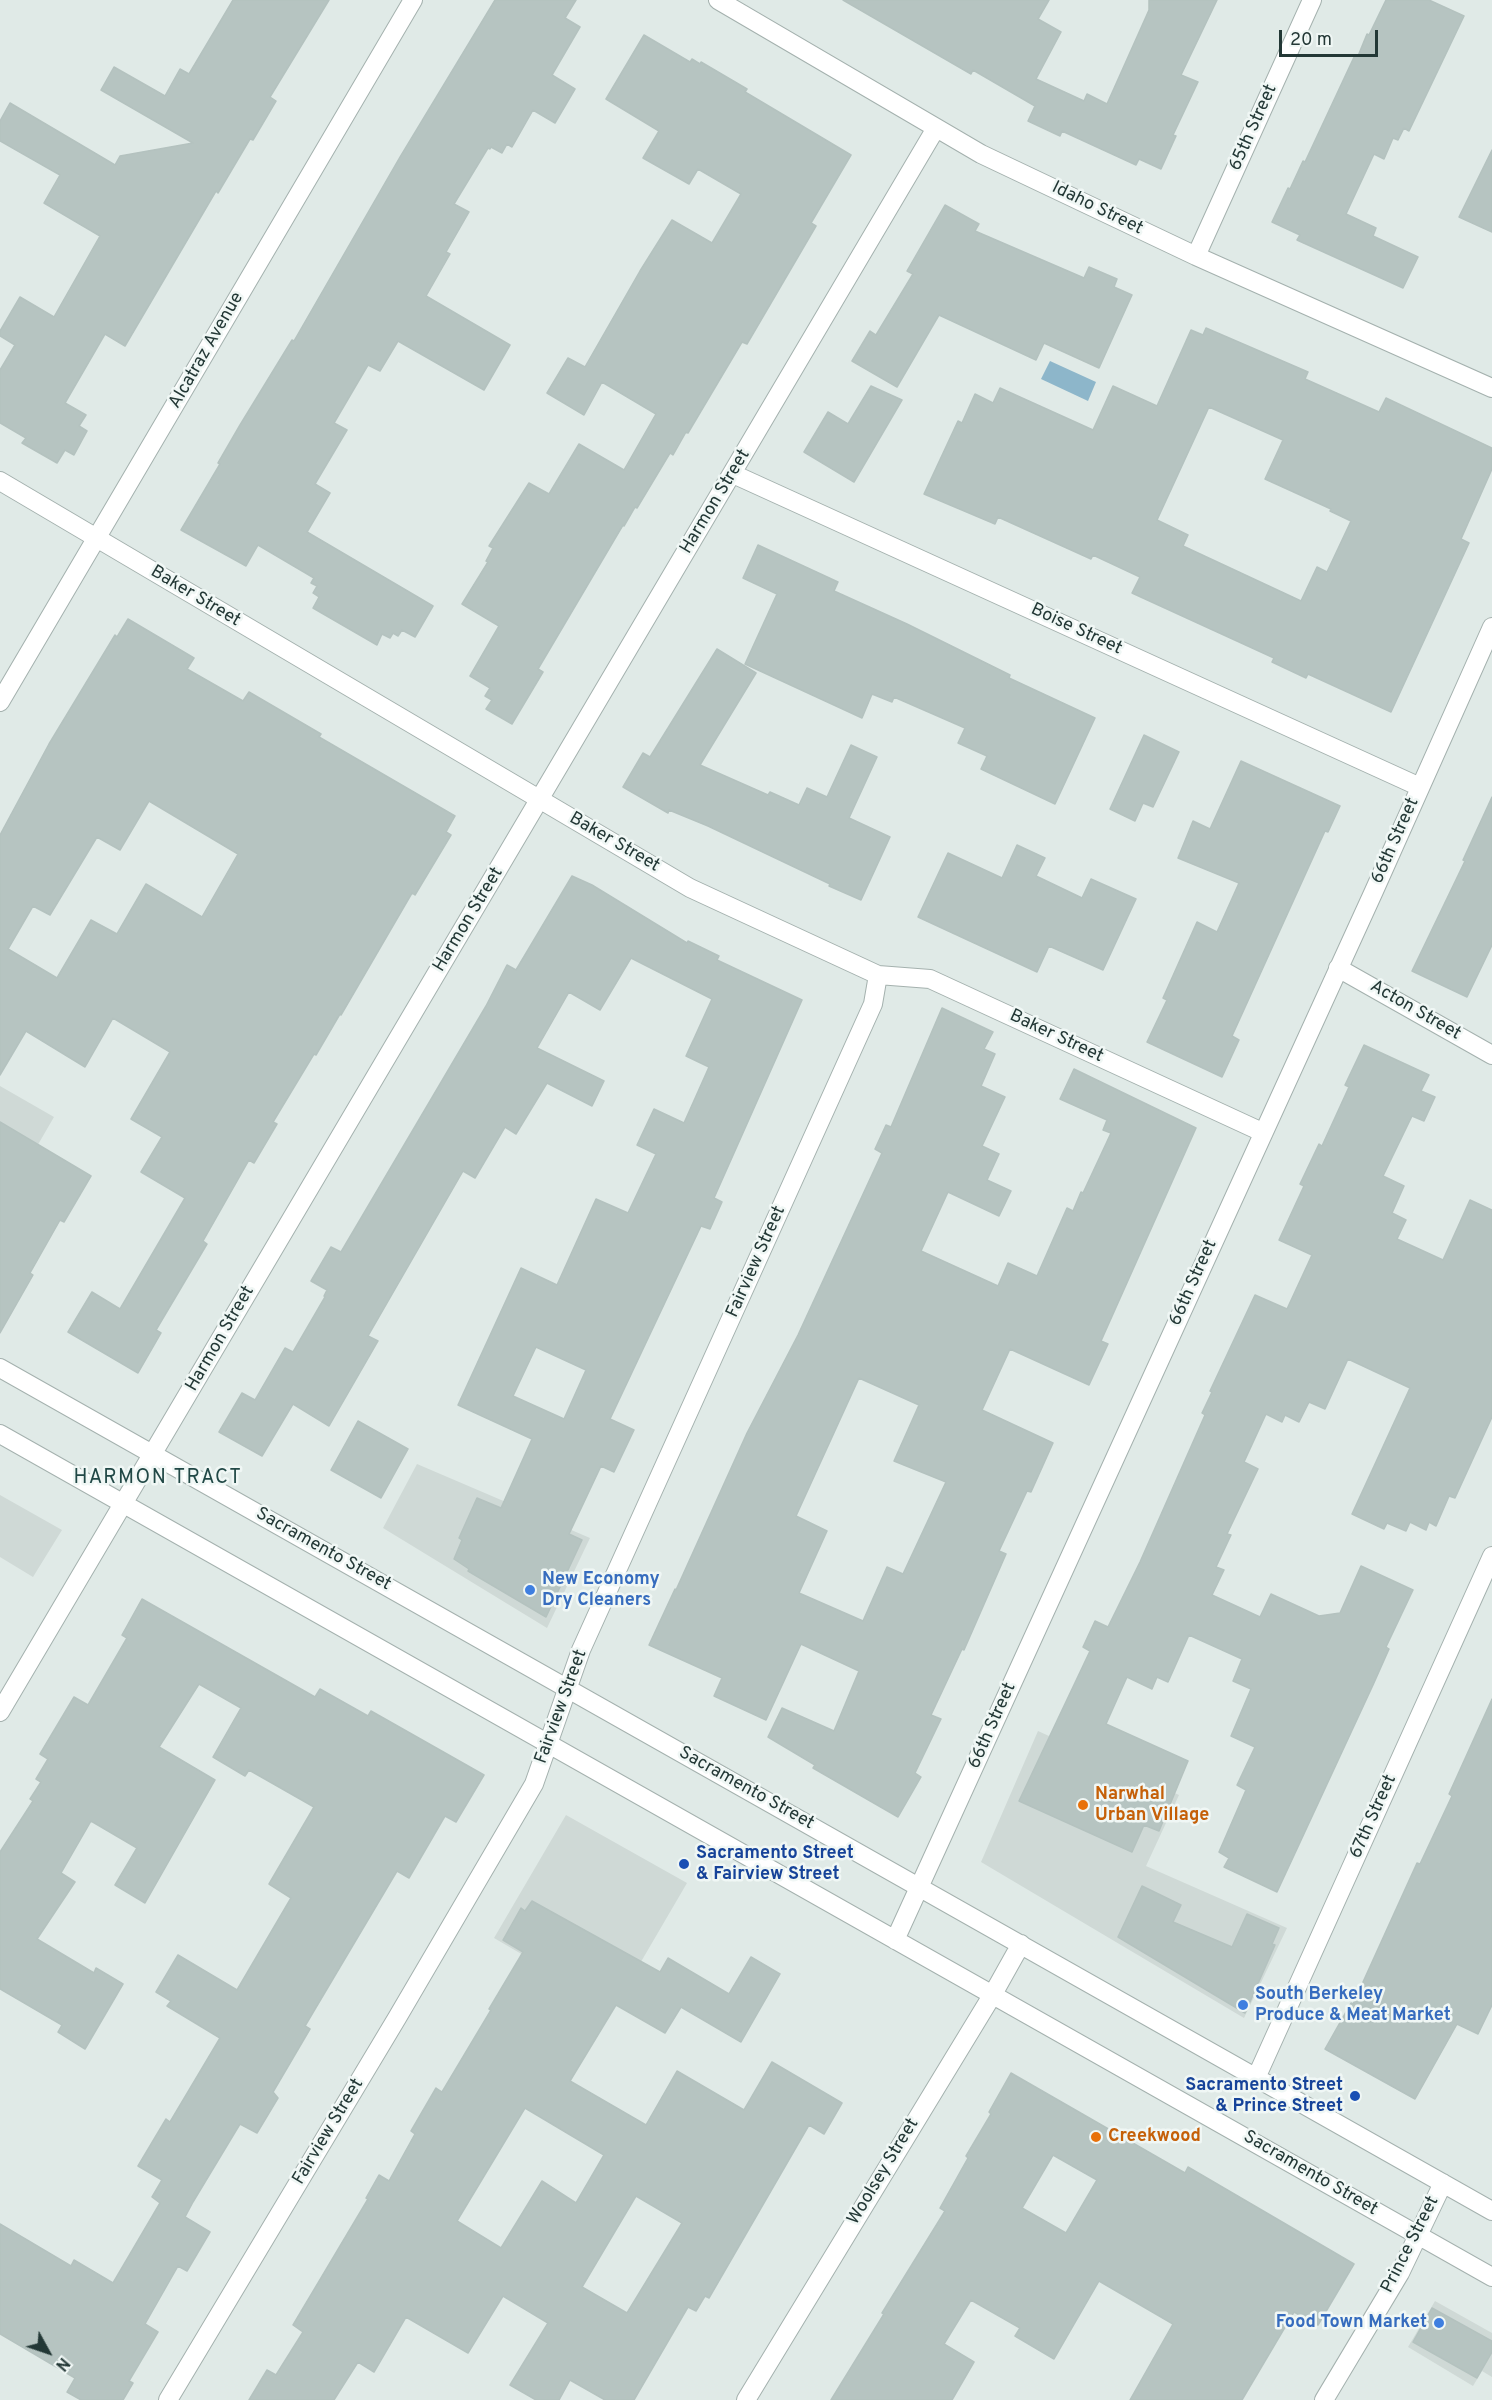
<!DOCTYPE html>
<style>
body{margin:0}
#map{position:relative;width:1492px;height:2400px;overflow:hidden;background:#e0eae7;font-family:Overpass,sans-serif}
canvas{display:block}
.north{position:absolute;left:18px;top:2322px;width:60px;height:60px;-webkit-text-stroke:4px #f0f7f5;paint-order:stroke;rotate:130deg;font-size:16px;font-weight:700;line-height:24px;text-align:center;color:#233836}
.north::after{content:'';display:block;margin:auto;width:21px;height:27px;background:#233836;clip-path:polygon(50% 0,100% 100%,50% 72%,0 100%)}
.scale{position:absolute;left:1279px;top:30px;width:99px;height:27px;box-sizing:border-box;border:3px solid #233836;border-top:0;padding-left:8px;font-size:18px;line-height:21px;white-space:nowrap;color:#233836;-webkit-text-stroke:4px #f0f7f5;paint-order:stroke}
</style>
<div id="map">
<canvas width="1492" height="2400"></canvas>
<div class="north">N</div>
<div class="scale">20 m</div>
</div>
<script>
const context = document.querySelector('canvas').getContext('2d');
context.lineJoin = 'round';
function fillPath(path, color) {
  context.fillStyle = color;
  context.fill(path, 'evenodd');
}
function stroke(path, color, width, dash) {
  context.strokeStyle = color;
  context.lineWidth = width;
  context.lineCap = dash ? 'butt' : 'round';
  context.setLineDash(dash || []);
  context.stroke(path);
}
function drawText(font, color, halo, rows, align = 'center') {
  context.font = font + ' Overpass,sans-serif';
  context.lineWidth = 5;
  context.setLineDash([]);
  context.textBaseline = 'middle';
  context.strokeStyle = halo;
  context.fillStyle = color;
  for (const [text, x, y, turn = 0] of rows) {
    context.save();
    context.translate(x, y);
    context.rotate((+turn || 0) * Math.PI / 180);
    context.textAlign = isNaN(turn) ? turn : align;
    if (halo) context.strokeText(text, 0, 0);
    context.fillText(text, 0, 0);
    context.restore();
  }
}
const built = new Path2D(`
 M0,1086L54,1117L0,1210Z
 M417,1464L590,1538L547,1628L383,1528Z
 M0,1495L62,1530L33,1577L0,1557Z
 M1038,1731L1179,1795L1146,1866L1287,1928L1244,2018L981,1862Z
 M566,1815L687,1883L614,2008L494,1938Z
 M1435,2301L1492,2333V2377L1482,2371L1473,2386L1408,2347Z`);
const water = new Path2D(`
 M1050,361L1096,382L1088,401L1041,379Z`);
const building = new Path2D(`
 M233,0H329L270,97L276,101L253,140L250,139L218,193L216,191L125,346L105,334L65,403L86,415L79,426L87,431L74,455L65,450L57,463L22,443L26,438L0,423V370L15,345L0,336V331L20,297L54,317L100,236L44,203L60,175L0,141V121L10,103L115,165L120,156L193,143L101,90L114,67L165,96L180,69L189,74Z
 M495,0H576L565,18L580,27L552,75L575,89L555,123L533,110L512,147L507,144L502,153L491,147L490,149L488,148L454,204L469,212L446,252L450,254L426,296L510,345L484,390L398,341L380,371L368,365L334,423L347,430L315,484L330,493L307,532L433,606L415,637L402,630L398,636L393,633L390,638L382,634L377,645L313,608L319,597L313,593L317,586L311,583L314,578L258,545L246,566L181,530L220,464L218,463L240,425L292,340L294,341L400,157Z
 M843,0H1049L1038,19L1061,32L1036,79L1084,101L1087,94L1107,104L1149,10V0H1217L1181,75L1198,82L1173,135L1176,136L1161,169L1139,159L1136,165L1062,131L1060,136L1028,121L1035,106L973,70L971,74Z
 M1386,0H1429L1464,16L1409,131L1404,128L1398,140L1393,138L1384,159L1374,154L1346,214L1376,228L1373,236L1418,257L1403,288L1297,240L1300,235L1272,222L1288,188L1290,189L1303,161L1305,162L1355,55L1358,56L1367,34L1369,35Z
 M644,35L690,62L692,59L700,64L701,62L747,89L745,92L851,155L811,223L816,226L747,344L742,342L688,433L686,432L673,455L670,453L637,508L635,507L624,526L623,525L538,669L543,672L512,724L486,709L492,700L485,696L490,688L470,676L499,626L462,604L488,562L486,561L493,548L489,546L529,483L549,494L579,444L624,470L656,414L602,382L584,415L547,393L568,358L585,367L640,271L672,220L712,243L741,194L698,169L689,184L643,158L659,131L606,99Z
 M1492,150V232L1459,217Z
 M945,205L979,224L975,231L1084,278L1089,267L1117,279L1114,287L1132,295L1099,368L1044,343L1036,360L939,315L897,387L852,361L870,331L876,335L913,274L907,271Z
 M1206,328L1308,372L1305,379L1379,412L1386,398L1492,448V469L1461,539L1469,543L1391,712L1308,674L1306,678L1272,662L1274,658L1132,593L1140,577L1093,555L1091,559L998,517L995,524L924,494L958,421L962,423L975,394L993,403L1000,388L1093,430L1113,386L1157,406L1191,330L1203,335ZM1209,407L1283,440L1265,479L1331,509L1330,511L1351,521L1327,572L1317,567L1301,601L1183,546L1188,535L1157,520Z
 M871,386L902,400L854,482L804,452L828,412L848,424Z
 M758,545L838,582L834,591L907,624L1010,675L1009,678L1095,718L1055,804L981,769L987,756L958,743L965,728L894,697L892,702L872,694L862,718L745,664L777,594L743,578Z
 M128,619L194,658L187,669L243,701L249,692L321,734L319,737L455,816L446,832L451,835L415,895L412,893L341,1015L340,1014L316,1055L314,1054L273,1122L277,1124L254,1163L249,1160L203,1241L207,1244L156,1330L161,1333L138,1373L68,1332L92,1292L120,1309L185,1198L141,1172L162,1137L131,1119L170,1052L113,1018L85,1067L26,1031L0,1075V835L49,744L115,635L117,637ZM149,801L238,854L202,917L146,884L117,934L91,920L57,978L8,949L33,906L50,915L97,837L120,850Z
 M717,649L756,673L700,765L768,795L770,792L799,805L807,788L827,797L851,745L877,757L849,818L890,837L861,900L829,886L830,884L708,826L669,810L668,813L623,787L643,753L650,757Z
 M1144,735L1179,752L1153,807L1143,803L1135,821L1110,809Z
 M1241,761L1340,806L1328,832L1325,831L1232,1036L1239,1040L1222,1077L1147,1042L1167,1000L1163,998L1197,922L1217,932L1239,883L1178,858L1193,821L1210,829Z
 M1492,797V945L1467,997L1412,971L1465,861L1463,860Z
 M1017,845L1045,858L1036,876L1082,898L1091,879L1136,899L1103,970L1049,946L1037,972L918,917L948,853L1002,878Z
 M572,876L592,885L687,943L688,941L719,956L717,960L802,1000L714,1198L722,1202L710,1229L701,1226L610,1419L634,1430L614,1472L601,1466L569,1534L582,1540L546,1617L468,1571L469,1569L454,1559L462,1540L459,1538L477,1498L501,1508L532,1439L458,1405L521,1268L557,1285L596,1199L628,1213L656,1154L637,1145L654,1109L684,1123L709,1067L686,1056L712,999L631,958L600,1010L569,992L537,1048L604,1081L592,1106L547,1083L516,1134L505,1127L475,1178L463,1171L368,1336L378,1341L329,1426L293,1404L262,1456L219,1432L242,1393L255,1400L285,1348L293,1352L325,1297L324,1296L327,1290L311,1281L331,1247L341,1252L486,1006L507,965L516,970ZM536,1347L586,1370L564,1419L513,1396Z
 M942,1008L993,1032L984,1049L995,1054L981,1086L1005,1097L982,1146L999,1154L987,1180L1011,1191L999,1216L948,1192L921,1251L998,1286L1008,1263L1037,1276L1067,1208L1073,1211L1081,1192L1083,1193L1111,1133L1103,1130L1107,1120L1060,1099L1074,1069L1196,1128L1101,1341L1108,1344L1089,1385L1010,1349L982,1410L1053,1443L1031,1492L1027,1491L999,1551L1006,1554L964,1650L962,1649L931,1715L941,1719L915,1773L921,1777L898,1817L813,1768L815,1765L768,1737L782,1708L834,1731L859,1671L801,1644L766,1720L714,1696L722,1678L649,1645L675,1589L676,1590L747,1433L798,1335L882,1153L875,1149L886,1125L891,1127ZM859,1378L919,1405L894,1461L946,1482L903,1574L887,1567L863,1621L799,1593L827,1531L796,1516Z
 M1364,1045L1429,1075L1421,1091L1435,1097L1424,1121L1412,1116L1383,1176L1404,1186L1392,1213L1406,1220L1397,1239L1443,1260L1470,1200L1492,1210V1417L1455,1498L1449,1496L1436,1526L1429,1522L1426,1530L1410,1522L1406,1531L1387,1523L1384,1529L1352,1514L1410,1388L1348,1359L1325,1409L1309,1402L1299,1422L1285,1415L1282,1422L1266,1414L1244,1462L1258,1469L1227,1534L1231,1535L1216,1567L1224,1570L1212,1595L1260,1617L1271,1594L1319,1616L1340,1613L1361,1566L1413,1590L1386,1647L1389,1649L1373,1685L1277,1892L1224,1867L1229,1858L1219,1852L1246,1790L1237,1785L1255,1747L1231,1736L1251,1689L1233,1681L1242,1659L1189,1635L1168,1682L1157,1677L1152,1689L1127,1677L1106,1724L1188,1761L1159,1831L1144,1825L1132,1852L1019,1801L1090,1651L1083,1647L1095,1621L1108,1627L1140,1562L1205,1415L1202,1413L1212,1392L1210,1391L1255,1295L1287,1309L1312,1255L1279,1240L1304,1186L1300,1184L1319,1144L1322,1146L1349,1087L1345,1085Z
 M0,1122L91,1176L64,1222L60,1220L30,1273L33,1275L0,1333Z
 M358,1421L408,1449L381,1498L331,1470Z
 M142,1599L315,1697L320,1689L368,1716L371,1711L484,1775L456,1822L445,1816L409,1878L397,1871L305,2026L310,2029L273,2092L278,2098L257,2133L240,2124L193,2202L185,2217L210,2232L187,2271L178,2266L145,2324L158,2332L129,2381L133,2383L123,2400H81L67,2392L75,2378L0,2334V2224L71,2266L74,2260L113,2283L160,2203L152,2197L162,2180L138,2166L166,2119L170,2122L220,2038L167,2006L171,2001L156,1992L178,1955L237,1990L291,1898L269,1884L314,1807L249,1770L245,1776L213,1757L241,1708L199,1684L159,1747L215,1780L145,1903L115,1885L137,1848L91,1821L61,1873L75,1882L37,1939L94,1973L96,1968L123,1984L85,2049L58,2032L62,2025L0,1989V1852L33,1801L30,1799L41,1782L36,1779L48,1759L40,1754L74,1697L88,1705L127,1638L122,1635Z
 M1492,1699V2005L1478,2034L1457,2024L1415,2099L1325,2049L1351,2003L1353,2004L1417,1863L1420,1864L1452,1796L1449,1794Z
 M1142,1886L1181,1905L1173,1922L1232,1947L1247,1914L1279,1928L1272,1944L1275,1945L1245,2013L1118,1937Z
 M532,1901L660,1972L668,1958L729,1994L751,1957L780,1974L741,2042L681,2007L665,2033L616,2005L570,2081L646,2125L677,2071L744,2110L772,2062L842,2103L824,2134L809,2125L709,2298L705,2296L696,2311L688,2307L634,2400H605L570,2380L559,2400H536L510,2385L548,2323L503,2296L468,2353L406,2317L374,2372L358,2362L334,2400H249L267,2370L276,2375L303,2332L293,2325L368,2199L366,2198L379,2175L389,2181L415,2134L411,2131L436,2088L442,2092L491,2010L489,2009L523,1952L503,1940L521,1908L525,1911ZM525,2108L604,2155L576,2203L542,2181L501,2248L457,2221ZM636,2196L682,2223L627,2313L582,2287Z
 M1011,2073L1185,2173L1188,2167L1354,2264L1318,2325L1294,2312L1242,2400H1130L1173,2324L1099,2281L1054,2359L1015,2336L1020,2328L971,2300L944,2344L974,2362L952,2400H831L884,2314L882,2313L945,2211L940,2208L968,2158L966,2156L991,2114L989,2112ZM1053,2155L1097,2180L1066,2233L1022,2208Z
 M1432,2308L1492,2341V2352L1477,2378L1413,2342Z`);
const minor = new Path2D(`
 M718,0L981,154L1196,256L1492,388
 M1196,256L1312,0
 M733,474L1420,787
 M0,481L690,888L878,975L930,979L1262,1132
 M0,702L413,0
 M1338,968L1492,1055
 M0,1368L1492,2211
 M0,1434L1492,2277
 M0,1712L936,128
 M895,1940L1374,891L1492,627
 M1256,2078L1492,1556
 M168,2400L397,2018L534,1784L581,1650L873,1004L878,975
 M746,2400L993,1994L1021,1944
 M1324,2400L1400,2273L1443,2183`);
const markers = [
 [530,1590,6,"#3f7fe0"],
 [1083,1805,6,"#e8710a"],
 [684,1864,6,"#1a4fb4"],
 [1243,2005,6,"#3f7fe0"],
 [1355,2096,6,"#1a4fb4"],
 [1096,2137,6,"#e8710a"],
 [1439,2323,6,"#3f7fe0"]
];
const streetNames = [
 ["65th Street",1254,128,-66],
 ["Idaho Street",1097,209,26],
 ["Alcatraz Avenue",207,351,-60],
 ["Harmon Street",716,502,-59],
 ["Baker Street",195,597,31],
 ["Boise Street",1076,630,25],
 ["66th Street",1396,841,-66],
 ["Baker Street",614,843,30],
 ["Harmon Street",469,920,-59],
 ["Acton Street",1415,1011,30],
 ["Baker Street",1056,1037,25],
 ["Fairview Street",757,1262,-66],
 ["66th Street",1194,1283,-66],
 ["Harmon Street",221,1339,-60],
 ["Sacramento Street",323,1550,29],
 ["Fairview Street",562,1707,-70],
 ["66th Street",993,1726,-66],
 ["Sacramento Street",746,1789,29],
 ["67th Street",1374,1817,-66],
 ["Fairview Street",329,2132,-59],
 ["Woolsey Street",884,2172,-59],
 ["Sacramento Street",1310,2174,30],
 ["Prince Street",1411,2245,-63]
];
const shopNames = [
 ["New Economy",542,1580],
 ["Dry Cleaners",542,1601],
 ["South Berkeley",1255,1995],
 ["Produce & Meat Market",1255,2016],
 ["Food Town Market",1427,2323,"right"]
];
const foodNames = [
 ["Narwhal",1095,1795],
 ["Urban Village",1095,1816],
 ["Creekwood",1108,2137]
];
const transitNames = [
 ["Sacramento Street",696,1854],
 ["& Fairview Street",696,1875],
 ["Sacramento Street",1343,2086,"right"],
 ["& Prince Street",1343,2107,"right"]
];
const neighbourhoodNames = [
 ["HARMON TRACT",158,1479]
];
fillPath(built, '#cfd9d6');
fillPath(water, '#8db6ca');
fillPath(building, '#b6c4c1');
stroke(building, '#b4c2bf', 1.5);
stroke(minor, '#a4b1ae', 20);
stroke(minor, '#fff', 18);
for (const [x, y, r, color] of markers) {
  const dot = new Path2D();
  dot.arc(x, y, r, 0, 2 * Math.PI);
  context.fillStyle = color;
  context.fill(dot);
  stroke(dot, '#f0f7f5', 2);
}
drawText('18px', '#233836', '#f0f7f5', streetNames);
drawText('bold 18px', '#366cbe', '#f0f7f5', shopNames, 'left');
drawText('bold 18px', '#c56008', '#f0f7f5', foodNames, 'left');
drawText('bold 18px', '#164399', '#f0f7f5', transitNames, 'left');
context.letterSpacing = '1.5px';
drawText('20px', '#214846', '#f0f7f5', neighbourhoodNames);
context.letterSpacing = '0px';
</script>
